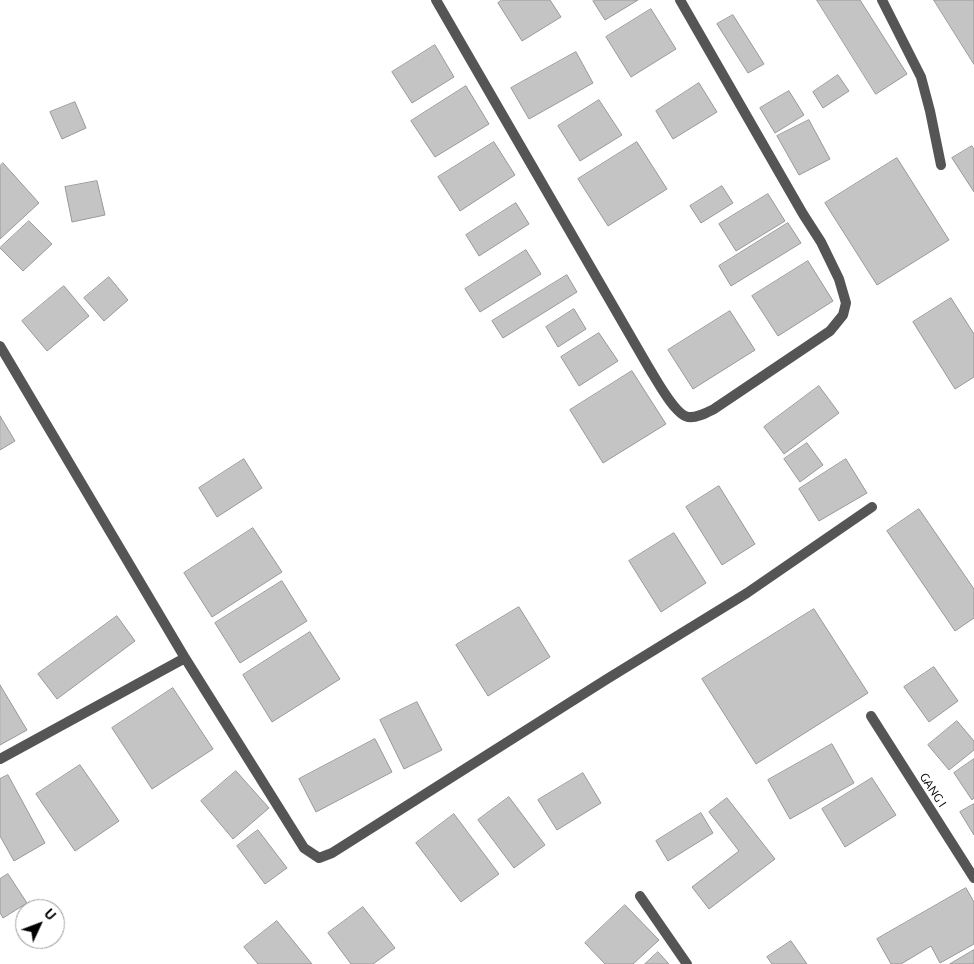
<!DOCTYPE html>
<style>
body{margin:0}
#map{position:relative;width:974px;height:964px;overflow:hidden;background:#fff;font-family:Ubuntu,sans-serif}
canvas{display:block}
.north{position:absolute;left:15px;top:899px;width:50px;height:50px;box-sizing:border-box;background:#fff;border:1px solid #999;border-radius:50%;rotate:47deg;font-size:14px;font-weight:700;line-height:20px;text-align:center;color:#000}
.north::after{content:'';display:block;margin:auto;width:18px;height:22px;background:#000;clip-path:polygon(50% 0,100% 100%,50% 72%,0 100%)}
</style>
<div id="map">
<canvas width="974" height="964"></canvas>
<div class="north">U</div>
</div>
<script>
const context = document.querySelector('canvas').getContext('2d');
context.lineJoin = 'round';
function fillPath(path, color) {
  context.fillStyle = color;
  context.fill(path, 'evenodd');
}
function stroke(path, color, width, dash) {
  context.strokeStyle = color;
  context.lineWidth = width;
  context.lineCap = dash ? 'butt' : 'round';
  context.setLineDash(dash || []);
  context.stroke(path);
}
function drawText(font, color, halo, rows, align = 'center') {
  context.font = font + ' Ubuntu,sans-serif';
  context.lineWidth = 5;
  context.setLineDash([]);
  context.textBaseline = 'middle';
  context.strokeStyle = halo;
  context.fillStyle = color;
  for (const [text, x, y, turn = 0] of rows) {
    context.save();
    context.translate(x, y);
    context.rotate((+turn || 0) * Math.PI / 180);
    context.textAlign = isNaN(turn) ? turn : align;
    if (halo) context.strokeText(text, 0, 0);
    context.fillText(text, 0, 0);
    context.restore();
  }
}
const building = new Path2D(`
 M502,0H550L561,17L522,41L498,3Z
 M594,0H638L605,20L593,1Z
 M817,0H860L907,74L876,94Z
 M934,0H974V64Z
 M651,9L676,49L631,77L606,37Z
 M733,15L764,64L748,73L717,24Z
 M435,45L454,77L412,103L392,72Z
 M576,52L593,83L529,119L511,88Z
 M838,75L849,91L823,108L813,92Z
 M699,83L717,112L673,139L656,111Z
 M466,86L489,124L435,157L411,121Z
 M789,91L804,115L775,133L760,108Z
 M599,100L622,135L580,161L558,126Z
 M75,102L86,128L62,139L50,112Z
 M809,120L830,159L799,175L777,136Z
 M494,142L515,175L460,211L438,177Z
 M637,142L667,189L608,226L578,179Z
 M972,146L974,149V192L952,158Z
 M897,158L949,240L877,285L825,203Z
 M3,163L39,203L0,239V166Z
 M97,181L105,215L72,222L65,187Z
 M722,186L733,203L701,223L690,206Z
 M768,194L785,221L736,251L719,224Z
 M516,203L529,224L479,256L466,235Z
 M29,221L52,244L23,271L0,248Z
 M788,223L801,243L731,286L719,266Z
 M526,250L541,274L480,312L465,289Z
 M808,261L833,301L778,336L752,296Z
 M567,275L577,292L503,338L492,321Z
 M109,277L128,300L104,321L84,298Z
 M64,286L89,316L47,351L22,321Z
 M951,298L974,334V377L955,389L913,322Z
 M574,309L586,329L558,347L546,327Z
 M730,311L755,350L693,389L668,350Z
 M599,333L618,361L579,386L561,357Z
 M632,371L666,424L603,463L570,410Z
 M819,386L839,413L784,454L764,427Z
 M0,416L15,441L0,450Z
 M807,443L823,465L800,482L784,459Z
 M244,459L262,488L217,517L199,488Z
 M846,459L867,493L819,521L799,489Z
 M719,486L755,544L722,565L686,507Z
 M919,509L974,589V618L955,631L887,531Z
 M253,528L282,572L212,617L184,573Z
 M674,533L706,583L661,612L629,561Z
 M282,581L307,621L240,663L215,623Z
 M519,607L550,657L488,696L456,645Z
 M814,609L868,693L756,764L702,679Z
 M117,616L135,641L57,699L38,674Z
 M310,632L340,679L272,722L243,675Z
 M934,667L958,701L929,722L904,687Z
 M0,685L27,730L0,745Z
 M173,688L213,749L152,789L112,728Z
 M417,702L442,750L404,769L380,720Z
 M957,721L974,741V750L949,770L928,745Z
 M375,739L392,772L316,812L299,779Z
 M832,744L854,783L790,819L768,780Z
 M974,759V798L972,800L954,773Z
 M80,765L119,821L75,851L36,794Z
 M236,771L269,808L233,839L201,801Z
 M583,773L601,803L557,830L538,800Z
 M8,775L45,843L14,861L0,836V779Z
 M872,778L896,815L845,847L822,809Z
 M509,797L545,845L514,868L478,820Z
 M727,798L775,859L709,909L692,887L739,851L709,812Z
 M974,804V835L960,812Z
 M701,813L713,833L668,861L656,841Z
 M454,814L499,874L461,902L416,843Z
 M258,830L287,868L265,884L237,846Z
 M8,874L27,903L3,918L0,913V879Z
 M966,888L974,902V944L940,963L931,946L901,964H891L877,939Z
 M625,905L659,940L633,964H605L585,943Z
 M363,907L395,948L373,964H351L328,933Z
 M277,921L312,964H258L244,947Z
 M791,941L807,964H772L767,957Z
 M974,950V964H950Z
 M658,952L669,964H645Z`);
const street = new Path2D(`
 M436,0L649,368C656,379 675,415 688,417C697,418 706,413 714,409L830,331L843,315L846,303L839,279L821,242L803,214L680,0
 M882,0L921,77L930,111L941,165
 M0,346L185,658L304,848L319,858L332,853L607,679L747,593L872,507
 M871,716L974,878
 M0,759L185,658
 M640,896L687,964`);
const streetNames = [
 ["GANG I",933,790,57]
];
fillPath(building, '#c4c4c4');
stroke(building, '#999', 1);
stroke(street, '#555', 10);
drawText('12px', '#000', '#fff', streetNames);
</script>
